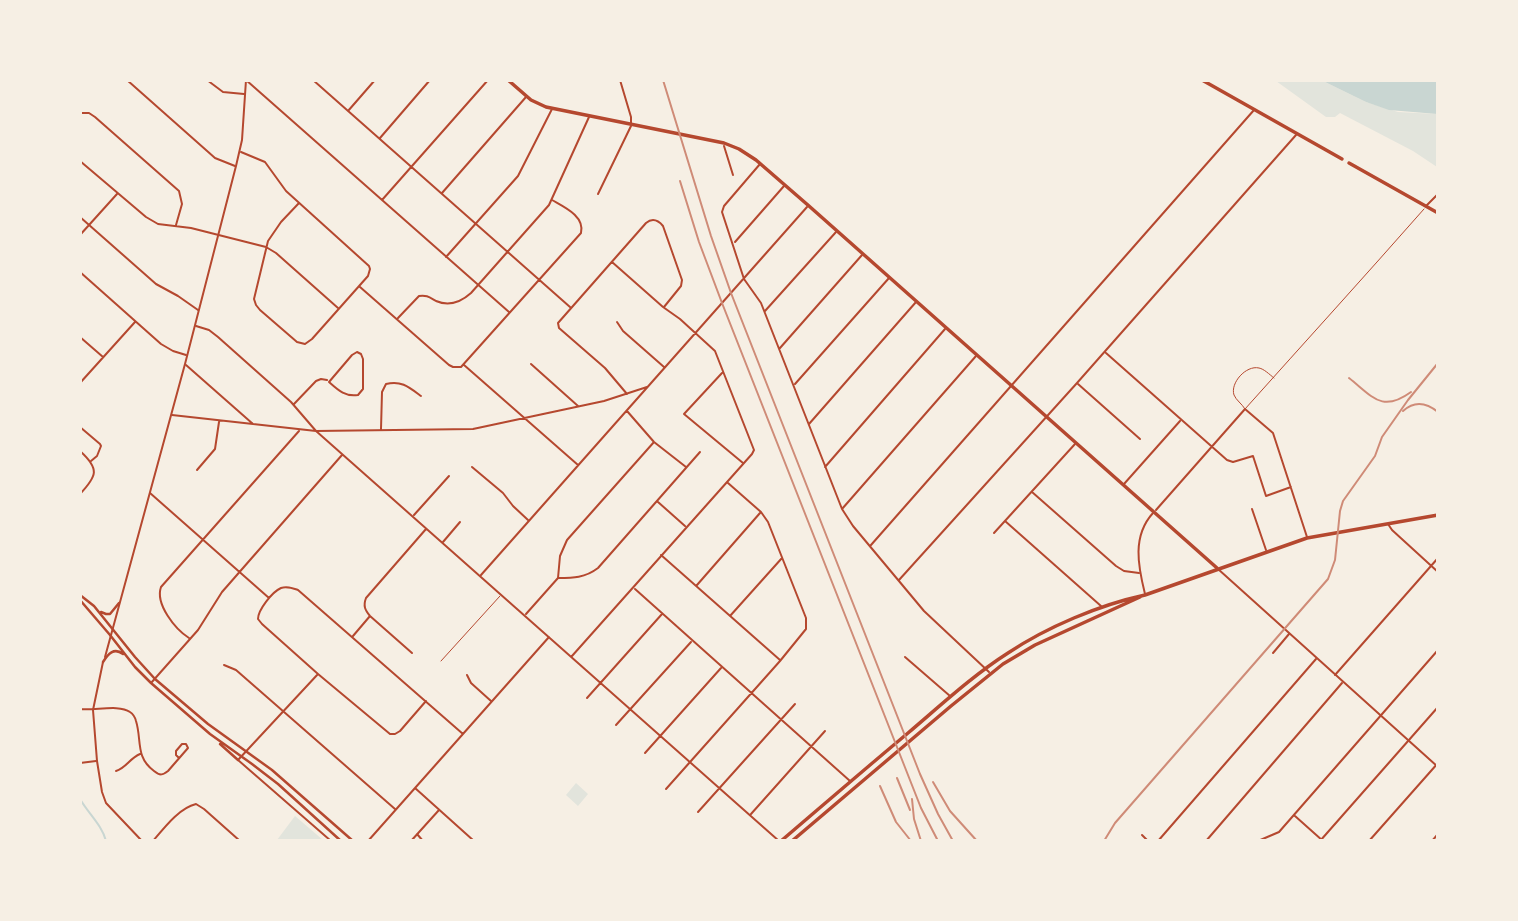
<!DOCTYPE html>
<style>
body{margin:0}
#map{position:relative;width:1518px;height:921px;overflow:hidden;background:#f6efe4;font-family:"DejaVu Sans",sans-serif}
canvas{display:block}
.frame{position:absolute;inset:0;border:82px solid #f6efe4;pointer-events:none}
</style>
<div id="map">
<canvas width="1518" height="921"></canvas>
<div class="frame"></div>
</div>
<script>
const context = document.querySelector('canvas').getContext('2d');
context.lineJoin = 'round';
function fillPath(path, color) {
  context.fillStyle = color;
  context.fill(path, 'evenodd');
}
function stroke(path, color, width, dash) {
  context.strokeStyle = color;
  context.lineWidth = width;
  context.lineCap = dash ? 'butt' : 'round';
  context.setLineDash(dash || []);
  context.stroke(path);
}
const green = new Path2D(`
 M1276,81H1323L1366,102L1398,112L1437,114V167L1413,151L1340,113L1335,117H1326Z
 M576,783L588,794L578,806L566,795Z
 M295,816L323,840H277Z`);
const water = new Path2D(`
 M1323,81H1437V114L1389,110L1366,102Z`);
const stream = new Path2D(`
 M80,799C88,813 102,825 106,841`);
const service = new Path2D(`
 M1274,378C1269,374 1264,369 1259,368C1246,365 1230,383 1234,395C1236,400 1242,404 1245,409C1305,342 1365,276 1424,209
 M441,661L500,596`);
const minor = new Path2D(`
 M127,80L215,158L235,166
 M207,80L223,92L244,94
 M246,80L509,312
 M313,80L570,307
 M348,111L375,80
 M80,113H89L95,117L179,191L182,204L176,225
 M380,138L430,80
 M724,146L733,175
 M241,152L265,162L286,191L369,266L370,269L368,276L312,339L305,344L297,342L260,310L256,305L254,299L268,241L281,222L299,203
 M80,161L146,217L158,224L191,228L266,247L276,253L338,308
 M760,164L724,206L722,212L744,279L761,303L842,509L853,526L924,611L989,672
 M442,193L526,97
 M598,194L631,126
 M382,200L488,80
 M80,217L156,284L178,296L198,310
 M80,235L117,194
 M735,242L784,186
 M446,257L518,176L552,109
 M80,272L161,344L173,351L186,355
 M360,287L449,365L453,367H461L581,233C585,216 564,207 552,200
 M765,311L836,232
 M398,318L419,296C427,295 429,297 436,301C450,307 461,302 471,293L549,205L589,117
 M617,322L623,331L664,367
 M196,326L209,330L218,337L291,402L316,431L779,841
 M80,337L103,357
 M780,348L862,255
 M357,352L361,354L363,359V389L358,395C345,397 338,390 329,382L352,355Z
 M1106,353L1227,460L1233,462L1253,456L1266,496L1291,487
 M531,364L578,406
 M186,365L253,424
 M464,365L578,465
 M722,373L684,414L743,463
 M80,383L135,322
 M795,384L889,278
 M1078,384L1140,439
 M627,394L605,368L559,328L558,323L646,223C652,218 658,220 663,226L682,280L681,286L664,307
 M294,404L316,381L321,379L327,380
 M627,411L654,442L686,467
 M172,415L316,431L473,429L604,401L647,387
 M809,424L916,302
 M80,427L100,444L101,446L97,456L91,461
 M381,429L382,392L386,384C401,380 409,387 421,396
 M80,451C100,469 97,476 80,494
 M472,467L503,493L513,506L528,520
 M825,467L945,329
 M197,470L215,449L219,422
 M1124,484L1180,421
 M1032,492L1116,566L1124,571L1139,573
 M150,493L269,598
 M658,502L685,526
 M842,509L976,356
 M1252,509L1266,550
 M1156,510L1245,409L1273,433L1307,537
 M414,515L449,476
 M1005,521L1101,606
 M1388,524L1392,530L1438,572
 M994,533L1075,444
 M443,542L460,522
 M871,545L1254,110
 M661,555L780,660
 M481,575L807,207
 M558,578L560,556L567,540L654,442
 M899,580L1077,383L1296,135
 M697,585L760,513
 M635,589L850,781
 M526,614L558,578C573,578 585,578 598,568L700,452
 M730,616L782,558
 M353,636L370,616
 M189,638C175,629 155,604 161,587L299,431
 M412,653L370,616C365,610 363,606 366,598L426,529
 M1273,653L1289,634
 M572,656L752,454L754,450L715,351L680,319L663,307L612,262
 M905,657L950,696
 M224,665L236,670L395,809
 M318,674L238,760L331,841
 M467,675L471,683L491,701
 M1335,675L1438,558
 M151,683L198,630L222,592L342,455
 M587,698L662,614
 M426,701L400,731L395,734H390L318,674L262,624L258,619C258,610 272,592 281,588C287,586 292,588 298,590L463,734
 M80,709C94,711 119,704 130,712C133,714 135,717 136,721C142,740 135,757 154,771C160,776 163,775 168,771L188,748L186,744H182L176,751V755L179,758
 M616,725L691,642
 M645,753L721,668
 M80,763L96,761
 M116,771C126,768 130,758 140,754
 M415,788L474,841
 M666,789L780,661L806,629V618L768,522L761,512L728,483
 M698,812L795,704
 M751,814L825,731
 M1295,816L1323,841
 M417,834L423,841
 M1142,835L1148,841
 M153,841C164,828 179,808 196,804L204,809L240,841
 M368,841L549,637
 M411,841L439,810
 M1158,841L1316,659
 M1206,841L1342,683
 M1258,841L1279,832L1438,650
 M1320,841L1438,707
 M1369,841L1438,763`);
const tertiary = new Path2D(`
 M620,80L631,117V124
 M1426,206L1438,194
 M1218,569L1438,767
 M1145,594C1138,566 1132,536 1153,513
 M105,657L185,364L236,166L242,140L246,80
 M103,662L93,710L97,761L102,792L106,803L142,841
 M1432,841L1438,834`);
const secondary = new Path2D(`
 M80,595L94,606L135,657L155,679L208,724L272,770L353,841
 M80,600L110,635L135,667L151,683L210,734L252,764L278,784L341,841
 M101,612L106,614H110L119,603
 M103,662C108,654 114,647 123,654
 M220,744L238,760`);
const primary = new Path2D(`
 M508,80L531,100L546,107L724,143L739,149L756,160L809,206L1217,568
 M1202,80L1342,159
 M1349,163L1438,213`);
const trunk = new Path2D(`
 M781,841C823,805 865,769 908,733C940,706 972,676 1008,653C1047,627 1099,605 1145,595L1307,538L1438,515
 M792,841L951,706L1003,664L1035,645L1140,597`);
const rail = new Path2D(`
 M663,80L711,236L731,293L920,774L938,814L953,841
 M680,181L699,242L722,303L921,808L938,841
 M1349,378C1373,397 1382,413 1411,392
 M1403,411C1415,400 1427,403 1438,412
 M897,778L910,810
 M933,782L950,811L977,841
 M880,786L896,822L911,841
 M912,799L914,819L921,841
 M1025,841L1027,840
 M1104,841L1115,823L1328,579L1335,560L1340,511L1343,501L1375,456L1382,437L1408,400L1438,363`);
fillPath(green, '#e2e4dc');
fillPath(water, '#c9d6d2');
stroke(stream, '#c9d6d2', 2);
stroke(service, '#b5482f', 1);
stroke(minor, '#b5482f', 2);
stroke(tertiary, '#b5482f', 2);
stroke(secondary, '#b5482f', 2.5);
stroke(primary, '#b5482f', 3.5);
stroke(trunk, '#b5482f', 3.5);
stroke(rail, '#cf8b77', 2);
</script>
